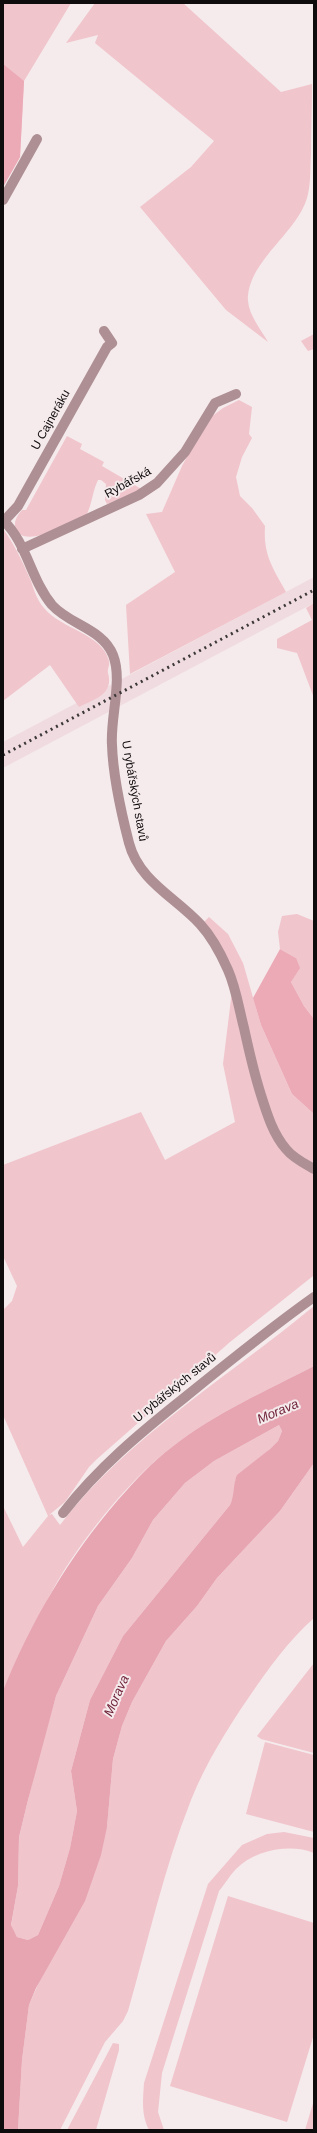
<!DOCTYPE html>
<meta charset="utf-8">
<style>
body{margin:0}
#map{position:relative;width:317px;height:2133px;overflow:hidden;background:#f5eaec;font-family:Arial,sans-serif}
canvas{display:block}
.frame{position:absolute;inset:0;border:4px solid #0f0c0d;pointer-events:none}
</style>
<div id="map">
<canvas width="317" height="2133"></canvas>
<div class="frame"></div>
</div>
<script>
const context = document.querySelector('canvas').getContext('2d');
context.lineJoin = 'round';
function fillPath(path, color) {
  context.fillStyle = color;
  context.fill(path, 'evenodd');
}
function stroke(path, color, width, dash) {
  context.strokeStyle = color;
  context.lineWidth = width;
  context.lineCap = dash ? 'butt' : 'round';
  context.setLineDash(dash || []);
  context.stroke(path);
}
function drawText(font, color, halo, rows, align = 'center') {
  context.font = font + ' Arial,sans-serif';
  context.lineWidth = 4;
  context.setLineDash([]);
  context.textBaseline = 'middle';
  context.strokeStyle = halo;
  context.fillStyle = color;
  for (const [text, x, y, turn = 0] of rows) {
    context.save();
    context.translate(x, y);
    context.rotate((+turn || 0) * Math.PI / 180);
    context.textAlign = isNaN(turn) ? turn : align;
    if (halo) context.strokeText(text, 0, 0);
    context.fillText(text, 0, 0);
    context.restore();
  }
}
const built = new Path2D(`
 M314,577V603L3,768V742Z`);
const green = new Path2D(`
 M3,3H71L24,81L20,157L3,187Z
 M95,3H183L281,92L312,84C312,108 311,131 311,154C310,167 311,181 308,194C300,232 247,260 248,301C249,315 261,330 268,342L226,310L140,207L191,167L214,141L95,43L98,35L66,43Z
 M314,334V349L308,351L301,341Z
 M239,400L252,407L249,434L252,438L242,457L236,477L240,496L252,508L265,526C263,555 273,568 286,592L130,674L126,605L175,572L146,514L162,512L182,466L207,420L223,408Z
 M67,436L82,444L80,449L104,462L102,466L143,490L107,504L105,500L106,484L101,480H98C92,492 93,502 86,516C72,522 24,550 16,529C13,522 17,516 22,510H26Z
 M3,529C15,545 23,563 31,581C34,590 37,600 44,608C61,629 103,634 109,661C110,665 107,669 108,673C114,694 95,699 79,707L50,665L3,701Z
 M314,603V698L297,653L277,648V639L312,620L306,608Z
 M297,914L314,921V1019L304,1006L291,982L296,958L280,949L278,932L282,916Z
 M209,917L228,934L243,963L261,1025L292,1094L314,1114V1277L313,1276L230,1342L97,1459L89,1467L65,1502L49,1515L52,1514L60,1525C126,1438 230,1376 314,1306V1366C266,1391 215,1413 172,1447C127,1481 73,1549 48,1599C32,1630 18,1661 3,1692V1506L23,1547L48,1516L3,1415V1310L12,1301L17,1286L3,1256V1165L141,1112L165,1160L235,1122L223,1064L233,983L201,925Z
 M279,1425L282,1431L278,1441L270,1449L235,1480V1494L230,1505L123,1636L90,1700L71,1771L77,1811L70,1848L59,1886L38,1935L28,1940L17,1937L11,1926L18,1886L19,1837L41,1747L56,1696L98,1606L132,1558L153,1520L185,1483L214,1461Z
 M314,1463V1618C289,1640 268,1669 249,1697C227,1729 206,1763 191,1800C164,1868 148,1941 128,2011L123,2021L105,2042L60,2130H18L22,2060L29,2005L107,1827L113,1759L122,1726L132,1702L166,1641L197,1606L217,1578L280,1511Z
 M314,1663V1753L261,1739L257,1736Z
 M265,1742L314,1755V1832L246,1814Z
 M284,1832L314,1838V1853C291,1843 254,1850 236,1869C230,1875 225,1884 219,1891L162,2073L158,2112L164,2130H149C141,2115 143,2099 144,2083L208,1884L242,1845L267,1834Z
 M228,1896L314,1923V2034L287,2122L170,2086Z
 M113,2043L119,2044V2050L96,2130H67Z
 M314,2100V2130H305Z`);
const forest = new Path2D(`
 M3,64L24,81L20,157L3,187Z
 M280,949L296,958L300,968L291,982L304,1006L314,1019V1114L292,1094L261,1025L253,998Z`);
const water = new Path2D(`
 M314,1366V1463L280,1511L217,1578L197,1606L166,1641L132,1702L122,1726L113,1759L107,1827L101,1855L85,1901L36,1988L29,2005L22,2060L18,2130H3V1691C31,1621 69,1557 118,1500C135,1481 152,1462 172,1447C215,1413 266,1391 314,1366ZM279,1425L282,1431L278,1441L270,1449L237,1475C233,1483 235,1495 230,1505L123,1636L90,1700L71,1771L77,1811L70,1848L59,1886L38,1935L28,1940L17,1937L11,1925L18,1886L19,1837L28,1800L56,1696L98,1606L132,1558L153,1520L185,1483L214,1461Z`);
const minor = new Path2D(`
 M3,200L37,139
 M3,520C27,543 31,580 52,605C70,625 103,629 113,655C123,680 110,718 112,745C113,777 121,812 129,843C139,881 175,897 200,924C212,937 221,954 228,970C236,988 239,1009 244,1028C249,1051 254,1073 261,1095C267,1114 273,1134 286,1149C293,1158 305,1164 314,1169
 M4,521L18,506L107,347L112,343L104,331
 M22,549L139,495L157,483L185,452L215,403L236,394
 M63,1513C98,1468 140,1433 184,1398C227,1363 269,1329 314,1297`);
const rail = new Path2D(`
 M3,755L314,590`);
const streetNames = [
 ["U Cajneráku",51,420,-61],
 ["Rybářská",128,483,-29],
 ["U rybářských stavů",134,791,80],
 ["U rybářských stavů",175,1388,-39]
];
const waterNames = [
 ["Morava",278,1412,-23],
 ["Morava",117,1696,-66]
];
fillPath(built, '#f0dce0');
fillPath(green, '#f0c5cc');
fillPath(forest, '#eca9b6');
fillPath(water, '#e7a4b1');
stroke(minor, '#ad8f94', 10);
stroke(rail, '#3c3738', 3, [2, 4]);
drawText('12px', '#0f0c0d', '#f5eaec', streetNames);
drawText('italic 13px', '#6d1f36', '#f5eaec', waterNames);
</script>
